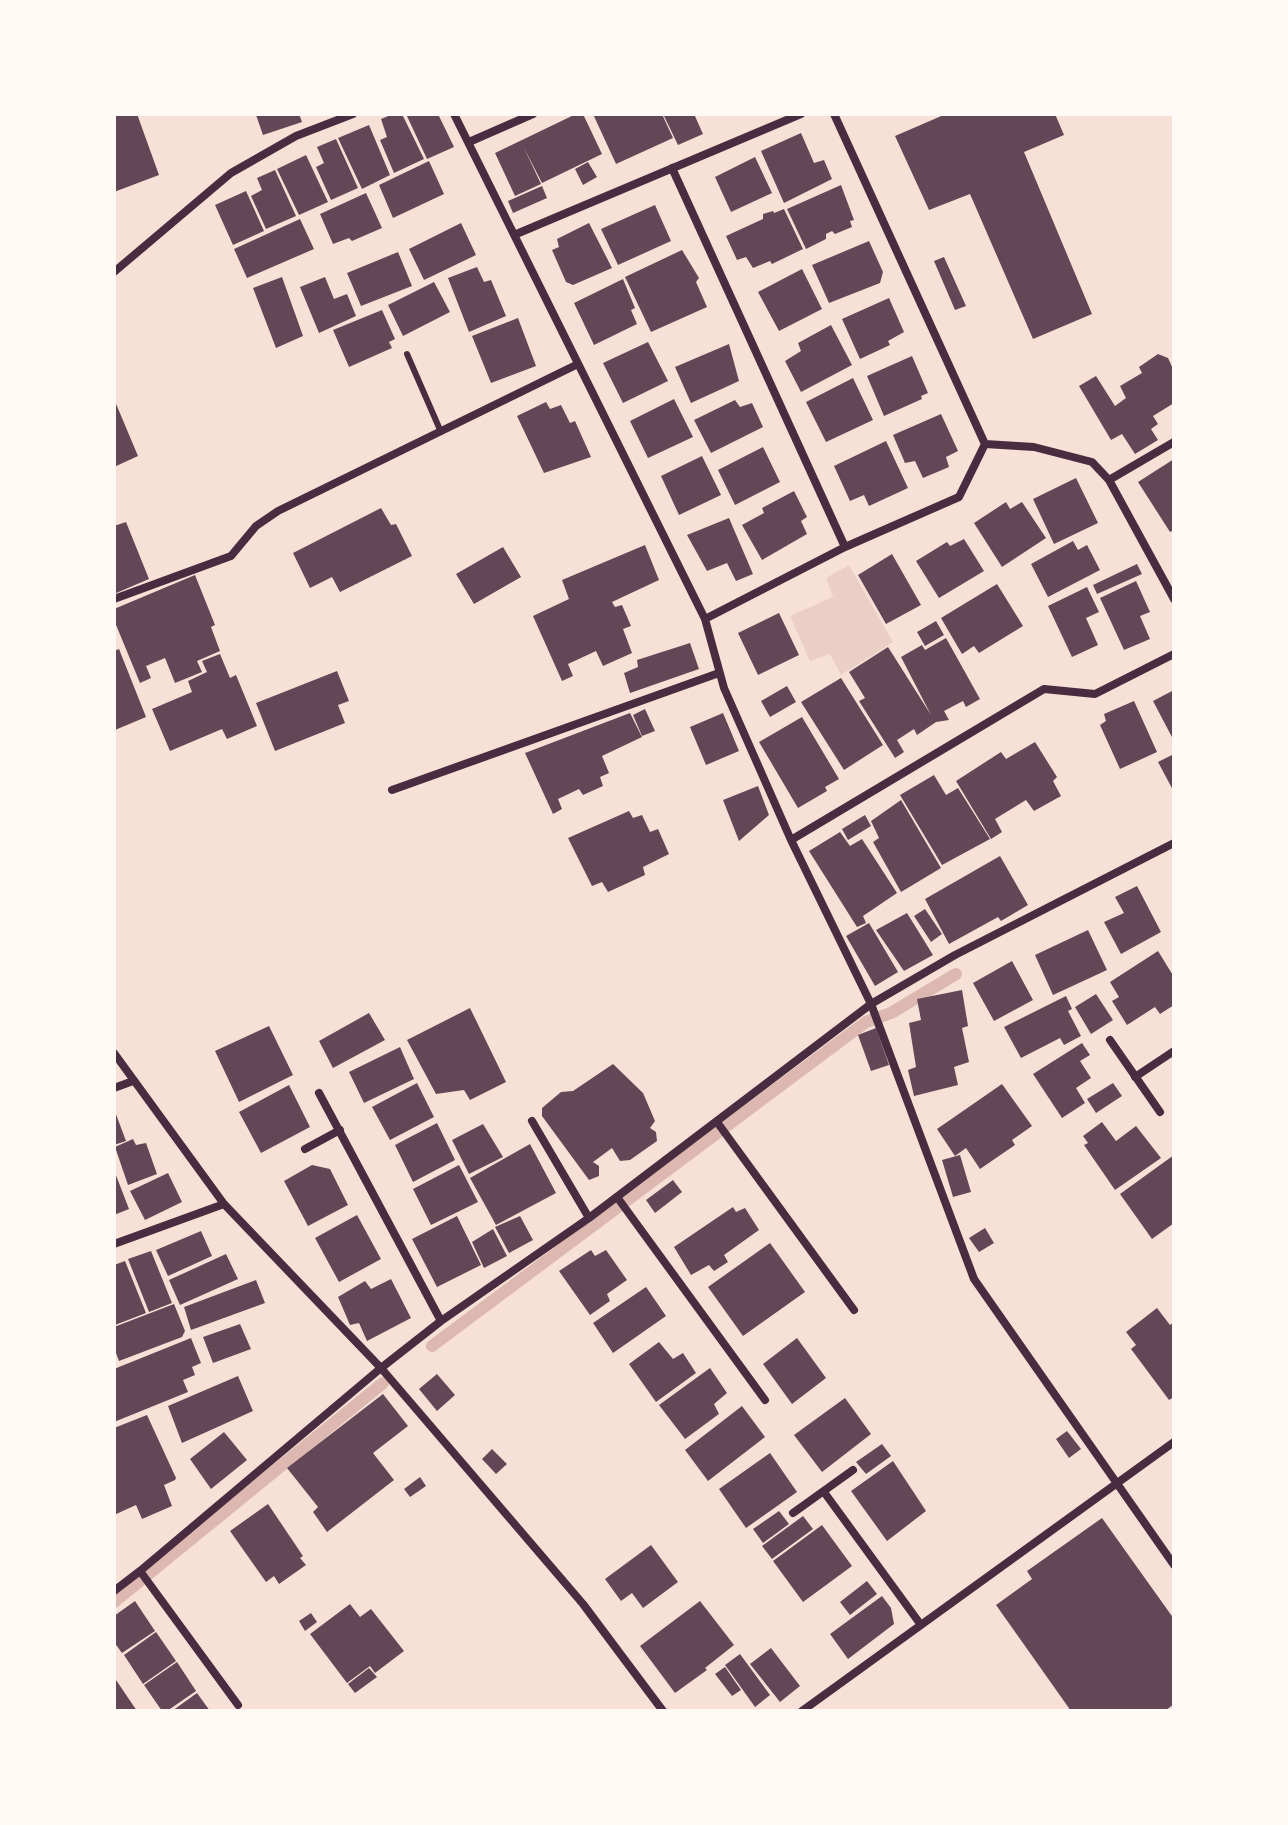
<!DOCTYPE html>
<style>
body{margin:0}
#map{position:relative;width:1288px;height:1825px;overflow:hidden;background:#f7e1d7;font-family:Manrope,sans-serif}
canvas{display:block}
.frame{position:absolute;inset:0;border:116px solid #fffaf5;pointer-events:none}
</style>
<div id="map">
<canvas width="1288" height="1825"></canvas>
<div class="frame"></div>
</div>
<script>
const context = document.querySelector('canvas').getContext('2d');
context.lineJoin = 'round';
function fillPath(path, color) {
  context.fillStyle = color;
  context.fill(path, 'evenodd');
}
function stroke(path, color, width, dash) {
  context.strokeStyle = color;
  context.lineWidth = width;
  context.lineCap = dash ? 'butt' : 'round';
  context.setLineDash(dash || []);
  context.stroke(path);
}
const green = new Path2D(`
 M849,565L893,642L841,675L830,654L810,661L790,616L833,597L826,578Z`);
const stream = new Path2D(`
 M432,1346L866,1022L891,1013L956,974
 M114,1602L383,1383`);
const building = new Path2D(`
 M114,114H137L159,175L114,192Z
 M258,114H299L302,122L263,135L256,115Z
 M393,114H402L424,159L394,173L380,140L387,137L381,119Z
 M406,114H438L454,147L427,159Z
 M576,114H583L602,154L542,183L524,148L541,184L515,196L495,153Z
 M593,114H662L673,138L616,164Z
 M663,114H694L703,134L678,145Z
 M946,114H1055L1064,135L1024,152L1092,314L1033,339L970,194L929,210L895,136Z
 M369,125L390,175L362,189L338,138Z
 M801,133L814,163L824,160L832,179L784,203L761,151Z
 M336,139L358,188L331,200L316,167L324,163L317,147Z
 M306,155L328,202L299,215L277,169Z
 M755,157L772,193L731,212L715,177Z
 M429,161L444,194L393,218L379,185Z
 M588,162L597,177L583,185L575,169Z
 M275,170L296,216L266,229L251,196L262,190L257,178Z
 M841,185L854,220L850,221L852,227L835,234L832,231L826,234V239L806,249L787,209Z
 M542,186L547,198L513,213L508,201Z
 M246,191L264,231L233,245L215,205Z
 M366,193L382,228L352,241L349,238L333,244L320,214Z
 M655,205L671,241L618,265L601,229Z
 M784,209L803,249L772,264L770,261L753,268L746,257L737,260L726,236L763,219V214L773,211L774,213Z
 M300,219L314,249L247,278L234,249Z
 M461,223L476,255L424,280L409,249Z
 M589,223L612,268L573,285L566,282L552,250L559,247L557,239Z
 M869,241L883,272L880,283L829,303L812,265Z
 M682,250L699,278L696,282L707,307L651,332L625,277Z
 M398,252L412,286L361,306L347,273Z
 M944,257L966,306L955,310L934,261Z
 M477,267L484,282L491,280L506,316L469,332L448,278Z
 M802,269L822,309L779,331L758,292Z
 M282,277L303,336L276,348L253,288Z
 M325,277L334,299L347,294L356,316L319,333L300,287Z
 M623,279L635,308L631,310L637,324L594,345L574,303Z
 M434,282L450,312L403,336L388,305Z
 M889,298L904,332L888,341L890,345L860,359L842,319Z
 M382,310L395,339L389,342L392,348L349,367L333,330Z
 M518,318L536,366L491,383L472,336Z
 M831,325L852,365L801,392L785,361L801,351L798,343Z
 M648,342L668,381L623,403L603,363Z
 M729,344L739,381L691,403L675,367Z
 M1158,354L1168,358L1174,371V403L1153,416L1158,424L1151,429L1158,440L1135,454L1122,434L1111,440L1079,386L1096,376L1115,406L1126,398L1120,386L1142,373L1139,367Z
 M912,356L928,393L921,396L922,399L884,416L867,376Z
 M853,378L873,420L826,442L806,402Z
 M114,399L138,456L114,467Z
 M674,399L693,437L648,458L630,421Z
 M735,400L740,407L752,403L763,427L711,453L694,420Z
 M546,402L550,409L561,405L570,423L575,421L591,457L544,473L517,416Z
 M941,414L958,451L946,457L949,467L923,478L915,461L905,463L893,435Z
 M886,441L908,488L869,506L864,495L850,501L834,466Z
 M763,447L780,482L735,505L718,470Z
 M702,456L721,495L679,515L661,476Z
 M1174,459V530L1170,532L1138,482Z
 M1076,478L1098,523L1054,544L1033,499Z
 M794,491L807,517L801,521L807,534L762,560L742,525L764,513L762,508Z
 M1006,502L1010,509L1022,502L1046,538L1002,567L974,523Z
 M381,508L391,525L396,524L412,556L340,592L332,577L310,588L293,553Z
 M729,518L753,574L736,581L727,563L707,571L687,535Z
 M126,522L149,579L114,594V526Z
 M964,539L984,571L939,598L916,561L947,542L950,546Z
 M1073,541L1078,550L1087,545L1100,570L1048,597L1031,564Z
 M645,545L659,580L612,602L615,607L622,605L631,626L623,629L632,653L603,666L596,651L568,664L573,676L562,681L533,616L569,599L562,580Z
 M503,547L521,577L474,604L456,574Z
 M892,554L921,605L886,624L858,575Z
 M1137,564L1142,574L1097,594L1093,585Z
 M195,575L215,625L211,627L220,651L197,661L202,672L175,683L165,658L146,666L151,678L140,683L114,620V609Z
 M1136,581L1150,612L1140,616L1150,639L1124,650L1100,598Z
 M997,584L1023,626L979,653L974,646L962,654L941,618Z
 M1087,587L1099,612L1086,618L1098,645L1072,657L1048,606Z
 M779,613L799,655L758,675L738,633Z
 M936,621L944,635L925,646L917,632Z
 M946,638L980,699L966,707L963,701L944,711L949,720L936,722L917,735L914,729L897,740L904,752L895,758L859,701L865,698L849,672L888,647L931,715L901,657L922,645L925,650Z
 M690,643L699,669L630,693L624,673L638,667L637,660Z
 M119,649L146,717L115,730L114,651Z
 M220,654L230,678L236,675L257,726L227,739L222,729L170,751L152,709L192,692L188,681L207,672L202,661Z
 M337,671L349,701L338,705L345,723L275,751L256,703Z
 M841,678L883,745L844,770L801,702Z
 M787,686L796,702L770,717L761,701Z
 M1174,690V741L1153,701Z
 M1134,701L1157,752L1120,769L1100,725L1106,721L1104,714Z
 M645,709L655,731L642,736L633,715Z
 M630,713L642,737L602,756L609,773L600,777L603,786L583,795L579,789L558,799L562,809L553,814L525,753Z
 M723,713L739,751L706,765L690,727Z
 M802,717L839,779L825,787L827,791L798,808L759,742Z
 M1035,742L1057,777L1053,781L1061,796L1034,811L1026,800L995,819L1002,832L991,839L956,781L1001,752L1006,759Z
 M1174,754V792L1158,762Z
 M934,775L946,795L958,788L990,839L942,865L900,795Z
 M758,786L769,815L739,841L723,800Z
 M901,800L941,868L901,892L873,842L879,838L871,821Z
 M629,811L633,818L642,815L650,832L658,829L669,854L643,867L645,875L608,892L602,882L592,886L568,838Z
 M865,815L871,826L848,840L842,829Z
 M840,832L850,846L862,839L897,893L863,916L866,923L857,927L809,851Z
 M1000,856L1028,905L1001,921L998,917L949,944L925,899Z
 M1137,886L1161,932L1121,954L1104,922L1124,913L1115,897Z
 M925,909L942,934L931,942L914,916Z
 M907,913L933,955L904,971L876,930Z
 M869,923L898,972L875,986L846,936Z
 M1088,930L1107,970L1053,995L1035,955Z
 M1158,951L1174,977V1005L1160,1014L1155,1007L1127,1025L1112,1001L1119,997L1110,982Z
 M1012,961L1033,1000L994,1021L973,983Z
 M962,990L968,1026L962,1028L969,1062L954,1067L958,1085L914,1096L908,1070L916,1067L909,1023L921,1020L917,999Z
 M1096,994L1113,1020L1091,1034L1075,1007Z
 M1066,996L1072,1009L1068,1011L1081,1036L1064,1045L1060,1038L1021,1058L1004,1027Z
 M470,1008L506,1082L470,1100L464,1090L436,1094L407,1040Z
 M369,1013L385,1040L333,1068L319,1041Z
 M269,1026L293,1075L239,1102L215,1051Z
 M876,1028L889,1065L871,1071L858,1035Z
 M1082,1043L1090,1055L1080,1061L1091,1078L1076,1088L1085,1103L1062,1118L1033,1074Z
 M400,1047L414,1079L364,1103L349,1072Z
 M613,1064L643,1093L655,1121L650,1128L656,1132L657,1141L630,1160L620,1161L612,1148L593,1162L599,1166V1176L589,1180L542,1116V1108L561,1092L573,1091Z
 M417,1083L434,1117L390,1140L372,1107Z
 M1113,1083L1122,1096L1096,1113L1087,1099Z
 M1002,1084L1032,1126L1012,1140L1015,1145L980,1169L966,1148L955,1156L937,1129Z
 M289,1085L310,1127L261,1153L239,1112Z
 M114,1109L126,1141L114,1145Z
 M1102,1122L1116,1141L1136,1126L1161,1158L1115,1190L1084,1145L1088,1143L1083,1136Z
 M437,1123L455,1160L413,1182L395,1145Z
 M483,1124L503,1157L469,1174L452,1140Z
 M133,1139L136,1145L146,1143L157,1174L128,1185L115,1147Z
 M530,1144L556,1193L496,1225L470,1178Z
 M960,1155L971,1192L953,1197L942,1160Z
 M1174,1155V1223L1152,1239L1120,1194Z
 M312,1165L330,1169L348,1205L308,1226L284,1181Z
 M459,1165L478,1202L431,1225L413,1189Z
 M114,1170L129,1209L114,1215Z
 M168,1173L182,1202L145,1220L130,1191Z
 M673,1180L682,1192L655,1213L646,1200Z
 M733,1207L736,1212L745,1208L759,1230L724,1255L728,1262L714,1271L709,1265L691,1275L674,1247Z
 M357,1215L381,1259L339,1282L315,1238Z
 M457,1216L481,1265L437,1287L412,1239Z
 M520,1216L533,1240L509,1253L495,1227Z
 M985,1228L994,1243L979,1252L969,1238Z
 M493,1229L507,1256L484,1268L472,1242Z
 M201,1231L212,1256L168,1276L156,1250Z
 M770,1243L805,1292L743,1336L708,1287Z
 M591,1250L595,1256L606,1250L627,1280L607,1294L610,1301L590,1315L559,1271Z
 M151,1251L172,1303L149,1312L128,1259Z
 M226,1254L238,1279L180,1305L169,1280Z
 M125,1261L146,1313L115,1325L114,1265Z
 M391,1279L411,1318L367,1341L359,1323L350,1325L338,1297L365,1281L371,1289Z
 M256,1280L265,1303L191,1330L184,1307Z
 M646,1287L666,1316L613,1353L593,1323Z
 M174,1304L185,1331L182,1337L119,1361L114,1348V1327Z
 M1157,1308L1170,1325L1174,1322V1397L1169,1400L1131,1349L1136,1345L1126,1332Z
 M240,1324L251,1349L213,1363L203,1337Z
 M191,1338L201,1363L192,1367L195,1375L183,1380L188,1392L114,1422V1369Z
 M797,1338L826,1378L792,1404L763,1364Z
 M659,1342L673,1359L683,1353L696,1373L656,1402L629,1364Z
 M710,1368L727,1393L714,1404L719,1414L685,1439L659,1405Z
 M437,1374L455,1395L437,1411L419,1389Z
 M238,1376L253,1411L182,1443L168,1406Z
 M383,1394L408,1426L373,1453L394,1480L327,1532L313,1512L318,1507L287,1468Z
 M845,1398L871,1434L822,1472L794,1435Z
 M742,1406L765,1437L708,1481L685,1450Z
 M147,1415L176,1478L175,1480L164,1485L172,1506L142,1519L136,1505L114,1515V1428Z
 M1067,1431L1081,1449L1069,1458L1056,1439Z
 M224,1432L247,1460L211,1489L190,1459Z
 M882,1444L891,1456L866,1474L856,1462Z
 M492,1449L507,1464L496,1474L482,1459Z
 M770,1453L797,1492L746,1528L719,1489Z
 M893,1461L926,1511L887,1541L851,1491Z
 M420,1477L426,1486L410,1497L404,1489Z
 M268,1504L303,1556L300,1558L306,1565L279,1584L274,1576L266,1582L230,1531Z
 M779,1511L789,1524L763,1543L753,1529Z
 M803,1516L813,1529L772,1559L762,1546Z
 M1102,1518L1174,1619V1704L1165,1711H1071L996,1605L1032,1579L1027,1571Z
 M822,1525L852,1566L803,1602L773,1561Z
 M651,1545L678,1582L643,1608L632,1593L621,1601L605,1579Z
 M867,1581L877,1594L850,1615L840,1602Z
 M882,1596L891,1608L894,1624L848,1659L830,1634Z
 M135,1601L155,1631L122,1653L114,1642V1616Z
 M700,1601L734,1645L705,1668L707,1670L675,1693L640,1646Z
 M350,1604L360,1617L371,1609L404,1651L375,1673L370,1666L347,1683L310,1634Z
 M311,1613L317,1622L305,1631L299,1621Z
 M156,1632L176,1661L143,1684L124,1655Z
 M771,1648L800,1686L780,1702L750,1664Z
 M740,1654L770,1695L755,1707L725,1665Z
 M177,1662L196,1691L167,1711H162L144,1685Z
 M725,1667L741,1690L732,1696L715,1674Z
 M369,1668L377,1677L355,1693L348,1684Z
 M114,1677L137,1711H114Z
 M197,1693L210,1711H172Z`);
const service = new Path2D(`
 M407,354L441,432`);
const minor = new Path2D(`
 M454,114L705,619L724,688L791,840L871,1004L974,1279L1174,1565
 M834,114L985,444L1034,447L1092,462L1109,480L1174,599
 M469,142L533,114
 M672,168L845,547
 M514,235L801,114
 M114,272L231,173L296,136L353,114
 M1109,480L1174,442
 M114,599L231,556L256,526L278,511L578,364
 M705,619L845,547L959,497L985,444
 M392,790L719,673
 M791,840L1044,689L1095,694L1174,654
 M1110,1040L1160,1112
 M114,1053L224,1204L381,1368L583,1604L663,1711
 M1135,1077L1174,1051
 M114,1088L133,1081
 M319,1093L441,1321
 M532,1121L589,1218
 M717,1122L854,1310
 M305,1149L340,1130
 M617,1197L765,1400
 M114,1244L224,1204
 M824,1492L921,1625
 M793,1513L853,1470
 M140,1571L238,1705
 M114,1591L140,1571L381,1368L441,1321L589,1218L871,1004L955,955L1174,843
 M802,1711L1174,1442`);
fillPath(green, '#ebcfc5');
stroke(stream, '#dcb8b0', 12);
fillPath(building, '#644757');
stroke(service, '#4a2c40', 6);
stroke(minor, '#4a2c40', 8);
</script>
